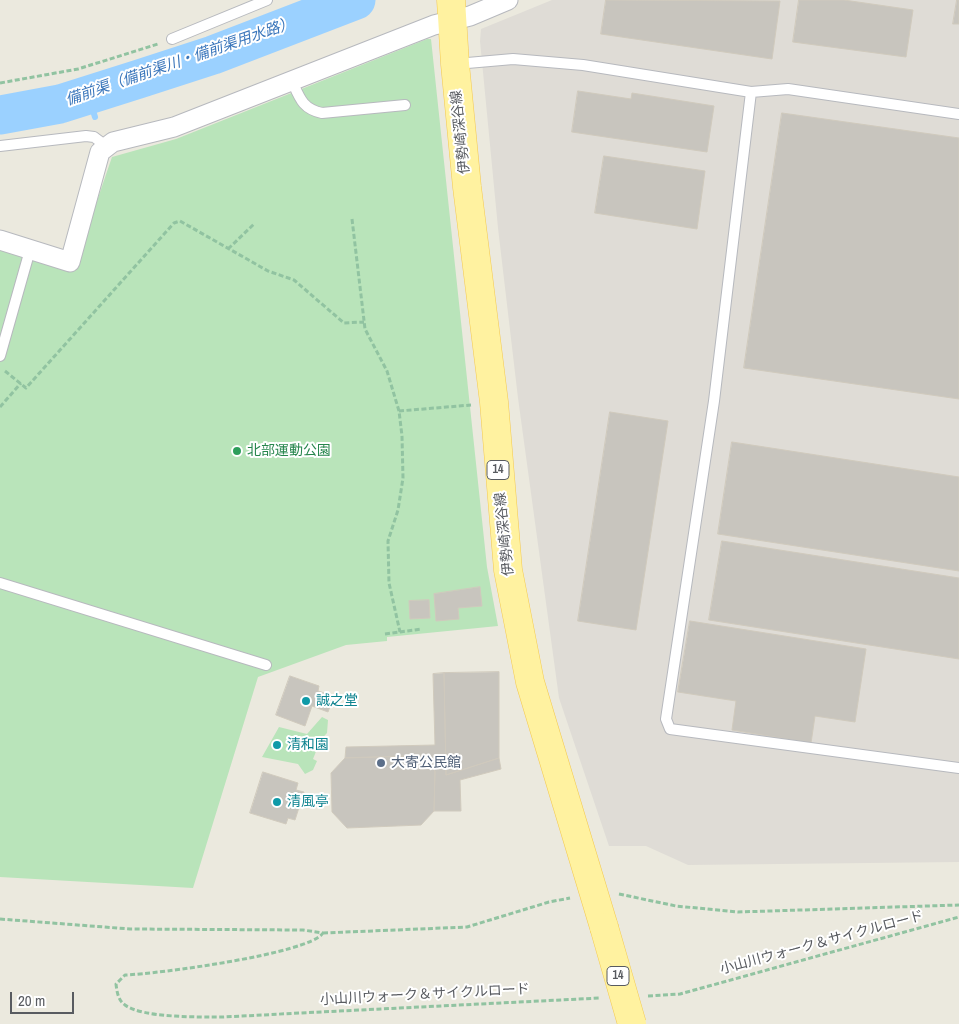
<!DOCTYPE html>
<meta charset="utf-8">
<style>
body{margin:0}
#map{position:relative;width:959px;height:1024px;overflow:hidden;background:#ebe9de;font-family:"Archivo Narrow",sans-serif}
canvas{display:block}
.scale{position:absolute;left:10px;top:992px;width:64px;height:22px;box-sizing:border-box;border:2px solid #585b60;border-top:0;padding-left:6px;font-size:15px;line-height:18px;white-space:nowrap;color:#585b60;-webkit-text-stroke:4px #fff;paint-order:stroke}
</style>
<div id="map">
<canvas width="959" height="1024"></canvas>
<div class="scale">20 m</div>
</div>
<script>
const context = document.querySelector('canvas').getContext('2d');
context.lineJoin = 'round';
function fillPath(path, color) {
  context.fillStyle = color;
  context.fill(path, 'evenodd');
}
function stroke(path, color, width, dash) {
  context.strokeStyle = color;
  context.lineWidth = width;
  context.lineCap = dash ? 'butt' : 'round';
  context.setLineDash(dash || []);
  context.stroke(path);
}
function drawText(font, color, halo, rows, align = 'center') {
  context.font = font + ' "Archivo Narrow","Noto Sans JP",sans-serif';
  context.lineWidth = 4;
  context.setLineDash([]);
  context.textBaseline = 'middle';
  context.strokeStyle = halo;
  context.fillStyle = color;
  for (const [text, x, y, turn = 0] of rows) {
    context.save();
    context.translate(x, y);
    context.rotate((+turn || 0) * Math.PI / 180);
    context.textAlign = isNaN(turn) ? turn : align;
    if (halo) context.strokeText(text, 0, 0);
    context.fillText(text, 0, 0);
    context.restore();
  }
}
const industrial = new Path2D(`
 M552,0H959V862L688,865L646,846H609L559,698L518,398L498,228L480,41L481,29Z`);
const green = new Path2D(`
 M427,39H431L487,567L498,626L387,637V641L346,645L258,677L193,888L0,877V249L73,271L112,157L176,139Z
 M322,717L328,720L327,733L315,746L317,749L313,759L317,761L313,770L305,774L298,764L262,757L279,727L307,734Z`);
const stream = new Path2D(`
 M88,95L95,117`);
const river = new Path2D(`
 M0,115L60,104L139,79L213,55L356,0`);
const building = new Path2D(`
 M606,0L780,1L772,59L601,34Z
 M799,0H844L913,10L906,57L793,42Z
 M957,0H959V24H953Z
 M578,91L631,99L632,93L714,106L707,152L572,132Z
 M782,113L959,138V399L744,368Z
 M604,156L705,171L697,229L595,213Z
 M610,412L668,421L636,630L578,621Z
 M732,442L959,477V571L718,534Z
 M722,541L959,578V659L709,620Z
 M480,587L482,606L458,608L459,619L436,621L434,594Z
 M429,600L430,618L410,619L409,601Z
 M690,621L866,649L855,722L815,716L811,743L732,730L736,701L678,692Z
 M499,672V758L446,775L444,673Z
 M444,673L446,775L499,758L501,769L460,780L461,811H434L435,771L420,756L345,758L346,747L435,745L433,674Z
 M290,676L319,686L318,691L334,696L328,712L312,706L305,726L276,715Z
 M420,756L435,771L434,811L421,825L347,828L332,812L331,773L345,758Z
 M263,772L298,783L296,790L304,792L295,820L288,818L286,824L250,813Z`);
const path = new Path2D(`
 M0,83L78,69L158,44
 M352,219L365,329L387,371L399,411L402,436L403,478L398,510L388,541L389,583L400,632
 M228,249L254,224
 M5,371L26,388L174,223L180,221L268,271L294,280L344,323L364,322
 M0,407L21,383
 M399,411L471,405
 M385,634L422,629
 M619,894L676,906L738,912L959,905
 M0,919L130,929L303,930L323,933C309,954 156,974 125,975L116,984C117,992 118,1000 125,1005C142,1018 200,1017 222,1017L599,998
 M323,933L467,927L549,902L570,898
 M648,996L680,994L959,917`);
const lane = new Path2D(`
 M172,39L267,0
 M456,64L513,59L583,65L751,92L788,89L959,114
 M292,81C300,99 303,109 322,113L405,105
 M751,92L714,401L666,719L670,729L959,768
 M0,146L86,136L94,137L106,146
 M0,356L30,250
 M0,583L266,665`);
const street = new Path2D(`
 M0,240L70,262L100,152L113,142L174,127L434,25L470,16L508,0`);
const primary = new Path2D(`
 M451,0L455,64L467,187L494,402L508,570L530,682L604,927`);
const primaryBridge = new Path2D(`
 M604,927L632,1024`);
const markers = [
 [237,451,5,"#2e9e5b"],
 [306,701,5,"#0f9aa8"],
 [277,745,5,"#0f9aa8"],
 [381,763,5,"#5c6f8a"],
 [277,802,5,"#0f9aa8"]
];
const shields = [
 [498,470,22],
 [618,976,22]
];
const shieldNames = [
 ["14",498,470],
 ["14",618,976]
];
const streetNames = [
 ["伊勢崎深谷線",461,132,-96],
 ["伊勢崎深谷線",505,534,-96],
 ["小山川ウォーク＆サイクルロード",822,943,-15],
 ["小山川ウォーク＆サイクルロード",425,995,-3]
];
const leisureNames = [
 ["北部運動公園",247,451]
];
const cultureNames = [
 ["誠之堂",316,701],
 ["清和園",287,745],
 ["清風亭",287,802]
];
const serviceNames = [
 ["大寄公民館",391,763]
];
const waterNames = [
 ["備前渠（備前渠川・備前渠用水路）",180,62,-19]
];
fillPath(industrial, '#dfdcd6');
fillPath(green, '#b9e4ba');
stroke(stream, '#9bd1ff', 6);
stroke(river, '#9bd1ff', 39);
fillPath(building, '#c8c5be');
stroke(building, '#d0cabd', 1);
stroke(lane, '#b7b9be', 12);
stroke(street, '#b7b9be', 21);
stroke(primary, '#f4c94f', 29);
stroke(path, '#91c3a1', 3, [5, 2.5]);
stroke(lane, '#fff', 10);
stroke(street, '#fff', 19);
stroke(primary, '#fff2a0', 28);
stroke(primaryBridge, '#f4c94f', 29, []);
stroke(primaryBridge, '#fff2a0', 28);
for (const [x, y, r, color] of markers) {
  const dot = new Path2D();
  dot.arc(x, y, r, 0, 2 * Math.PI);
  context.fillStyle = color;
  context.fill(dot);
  stroke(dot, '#fff', 2);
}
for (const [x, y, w] of shields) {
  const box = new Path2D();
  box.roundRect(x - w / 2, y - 9.5, w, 19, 4);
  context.fillStyle = '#fff';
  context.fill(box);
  stroke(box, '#585b60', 1);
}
drawText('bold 12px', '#585b60', null, shieldNames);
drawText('14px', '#585b60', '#fff', streetNames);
drawText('14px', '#27864d', '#fff', leisureNames, 'left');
drawText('14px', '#0d838f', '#fff', cultureNames, 'left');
drawText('14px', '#4e5e75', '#fff', serviceNames, 'left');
drawText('italic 15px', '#3a76bb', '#fff', waterNames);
</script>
